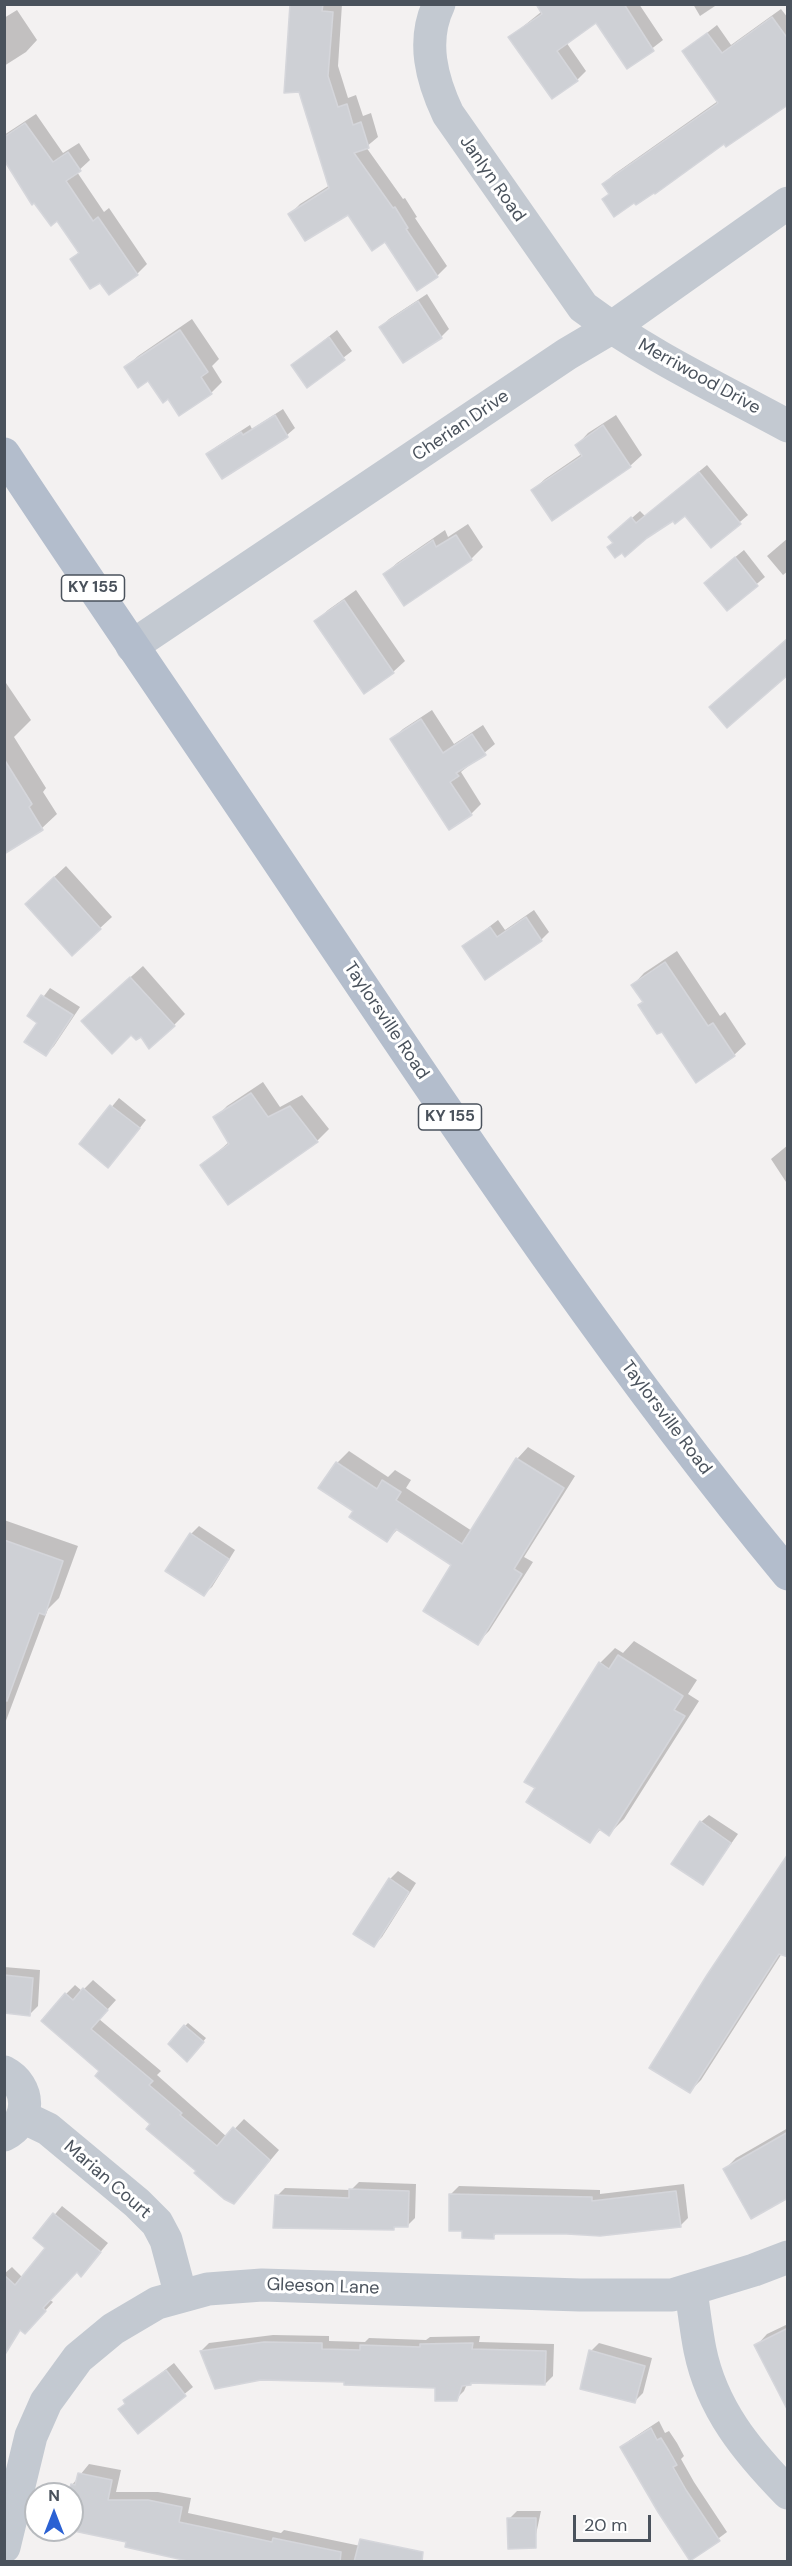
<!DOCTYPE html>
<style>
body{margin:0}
#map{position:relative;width:792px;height:2566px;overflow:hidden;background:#f3f1f1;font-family:"DM Sans",sans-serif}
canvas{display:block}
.frame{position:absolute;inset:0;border:6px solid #4a525c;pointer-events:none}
.north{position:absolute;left:24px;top:2482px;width:60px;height:60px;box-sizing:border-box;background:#fff;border:2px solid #b7babe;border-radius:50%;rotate:0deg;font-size:16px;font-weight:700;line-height:24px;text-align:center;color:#4a525c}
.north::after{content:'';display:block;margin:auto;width:21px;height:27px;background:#2b61d3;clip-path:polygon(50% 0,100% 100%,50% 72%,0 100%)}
.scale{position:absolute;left:573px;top:2515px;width:78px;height:27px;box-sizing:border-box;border:3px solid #4a525c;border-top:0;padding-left:8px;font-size:18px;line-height:21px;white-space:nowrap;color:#4a525c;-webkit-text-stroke:4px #fff;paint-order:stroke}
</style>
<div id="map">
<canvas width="792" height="2566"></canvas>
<div class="frame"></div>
<div class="north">N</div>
<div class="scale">20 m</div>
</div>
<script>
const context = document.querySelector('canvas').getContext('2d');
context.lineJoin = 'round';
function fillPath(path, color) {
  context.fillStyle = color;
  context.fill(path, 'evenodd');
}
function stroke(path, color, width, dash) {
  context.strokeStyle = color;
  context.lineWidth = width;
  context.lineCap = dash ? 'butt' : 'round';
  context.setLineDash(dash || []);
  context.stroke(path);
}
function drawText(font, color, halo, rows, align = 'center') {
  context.font = font + ' "DM Sans",sans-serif';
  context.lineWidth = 6;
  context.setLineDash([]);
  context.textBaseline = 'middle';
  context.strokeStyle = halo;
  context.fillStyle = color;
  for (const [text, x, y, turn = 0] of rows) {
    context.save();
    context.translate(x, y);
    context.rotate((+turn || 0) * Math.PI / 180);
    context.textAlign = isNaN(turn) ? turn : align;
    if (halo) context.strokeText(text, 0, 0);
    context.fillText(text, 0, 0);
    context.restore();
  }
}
const shadow = new Path2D(`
 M292,4H342L338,66L348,98L356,95L363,116L371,113L378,137L366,147L403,199L405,198L417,217L415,218L447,266L437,276L348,213L290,214L300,204L330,185Z
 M551,4H639L663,40L628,67L596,21L566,42L586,71L577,80L510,37Z
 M693,4H718L700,16Z
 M781,9L788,18V104L724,142L610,193L604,184L613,175L718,101L684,51L717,25L731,45Z
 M17,10L37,40L26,52L4,66V18Z
 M36,114L63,153L79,143L90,160L77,172L104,212L109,208L147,264L137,274L100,281L72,259L80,251L58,219L4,157V135Z
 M427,294L449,329L441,337L404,361L381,327L389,319Z
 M192,319L219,359L212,366L222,382L211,393L168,397L149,379L126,367L138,356Z
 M337,330L352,351L308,385L293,365Z
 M283,409L295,428L287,435L222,477L208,455L216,447L250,425L252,429Z
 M616,415L642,455L630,466L533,490L545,479L583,453L577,445L588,433Z
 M707,465L748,515L712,546L685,514L673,519L618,530L640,511L645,516Z
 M468,524L483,547L471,559L385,574L397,563L445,530L448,537Z
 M788,538V571L783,575L767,556Z
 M744,550L765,577L727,609L713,575Z
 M356,590L405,661L393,672L316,621L328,610Z
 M4,680L31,720L14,737L46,788L43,792L57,814L42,828L7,851L4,847Z
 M432,710L454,744L483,725L495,744L461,772L481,804L471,814L392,739L403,729Z
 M66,866L112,917L72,954L38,892Z
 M534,910L549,932L541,940L464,946L498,920L505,930Z
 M677,951L720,1016L725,1012L746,1044L734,1055L697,1080L633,985L644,973Z
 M143,966L185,1014L174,1025L141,1036L95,1009Z
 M50,988L80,1007L54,1046L46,1054L39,1022L29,1016Z
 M263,1082L280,1107L302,1095L329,1129L317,1141L202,1166L229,1142L215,1118L227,1106Z
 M119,1098L146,1120L116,1158L81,1144Z
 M788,1145V1185L771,1159Z
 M528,1447L575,1476L524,1557L533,1562L489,1631L477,1643L453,1565L398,1529L387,1540L355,1510L337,1463L349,1451L388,1477L395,1470L411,1480L406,1488L472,1531L517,1459Z
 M4,1520L78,1546L59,1598L48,1609L4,1726Z
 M199,1526L235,1550L212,1587L204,1594L191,1534Z
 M634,1641L697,1680L688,1694L699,1701L624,1819L609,1834L601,1829L590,1841L600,1663L615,1648L623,1653Z
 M709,1815L738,1834L703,1883L701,1822Z
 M788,1855L786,1947L701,2080L689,2092L784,1862L783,1861Z
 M398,1871L416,1883L382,1937L374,1945L390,1879Z
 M4,1967L40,1970L38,2006L30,2014L4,2011Z
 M93,1980L116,2000L99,2019L161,2071L157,2075L227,2137L244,2119L279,2150L243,2193L198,2171L101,2071L66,1994L75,1985L82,1991Z
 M188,2023L206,2038L190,2057L185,2026Z
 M788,2128V2196L724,2170L736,2158Z
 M359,2182L416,2184L415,2218L407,2226H397L394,2228L277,2196L285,2188L351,2190Z
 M684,2184L688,2218L680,2226L600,2235L498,2232L493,2237L463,2230L451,2194L459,2186L600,2190V2194Z
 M62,2206L108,2243L81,2275L77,2270L50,2300L53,2302L32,2325L22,2329L4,2359L25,2324L22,2322L4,2353V2274L12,2267L23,2278L47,2248L35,2238Z
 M788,2324V2408L756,2346L767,2334Z
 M273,2335L329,2336V2341L365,2342L369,2338L426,2340L430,2337L480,2336L479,2342L554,2344L553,2376L545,2384L472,2382L467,2384L464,2391L456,2399L437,2387L345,2381L201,2351L209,2343Z
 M599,2343L652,2358L643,2393L635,2401L591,2351Z
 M174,2363L193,2387L138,2432L125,2401Z
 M659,2421L665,2433L669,2431L677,2443L684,2456L681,2459L694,2482L727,2532L691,2559L622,2447L630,2440Z
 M89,2464L121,2470L116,2492H158L191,2498L188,2513L281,2533L284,2530L375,2549L417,2562H197L128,2541L72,2530V2494H70L72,2485Z
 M517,2511H541L535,2539L509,2519Z`);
const building = new Path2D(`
 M290,4H323L322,11L333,12L328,76L338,107L347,104L353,125L361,122L369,148L354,153L393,208L395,207L408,228L406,229L438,277L417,291L385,242L372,251L348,215L305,241L288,214L329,188L299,92L284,93Z
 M536,4H624L654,51L627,69L596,23L557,51L578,81L552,99L508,37L542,14Z
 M772,17L788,39V105L726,147L724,144L655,194L654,193L636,205L634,203L614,217L602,199L609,194L602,184L718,103L682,51L707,33L722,53Z
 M25,123L53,162L68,152L81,171L66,181L93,221L98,217L138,275L109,295L100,283L90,289L70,259L79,253L57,221L51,226L34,203L32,205L4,160V137Z
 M418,301L442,338L403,363L379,327Z
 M180,330L208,372L201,377L212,394L179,416L168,399L163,403L148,381L138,388L124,367Z
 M329,337L345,360L307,388L291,365Z
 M275,415L288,437L222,479L206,454L241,432L243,435Z
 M603,425L631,467L552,521L531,490L582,456L575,445Z
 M699,472L741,524L711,548L685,516L675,524L673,521L647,538L625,557L622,553L615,558L607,547L613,543L608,537L631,517L636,523Z
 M456,535L472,560L404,606L383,574L433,540L436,547Z
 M735,557L758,586L727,611L704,583Z
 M344,600L394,673L364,694L314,621Z
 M788,638V675L727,728L709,707Z
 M421,719L443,753L472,734L486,755L456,773L459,776L450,782L472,815L449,830L390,739Z
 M4,759L32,804L29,807L43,830L4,854Z
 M54,877L101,929L72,956L25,904Z
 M526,917L542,941L485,980L462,946L490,927L497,937Z
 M665,962L708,1026L713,1023L735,1056L696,1083L662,1032L657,1034L638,1005L643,1002L631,985Z
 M130,977L175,1026L149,1049L141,1037L136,1040L131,1035L112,1054L81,1021Z
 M41,995L73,1015L46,1056L24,1042L37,1023L27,1016Z
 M251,1093L268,1117L290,1106L318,1142L228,1205L200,1165L229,1144L213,1117Z
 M110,1105L140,1128L108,1168L79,1144Z
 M516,1458L564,1488L514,1569L522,1574L478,1645L423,1611L451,1565L396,1529L387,1542L349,1517L353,1511L318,1488L336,1462L377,1489L382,1480L401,1492L396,1500L462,1544Z
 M190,1533L229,1559L204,1596L165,1571Z
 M4,1540L63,1561L45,1615L39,1613L7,1701L4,1700Z
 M618,1655L683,1696L674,1710L685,1716L609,1836L599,1829L590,1843L526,1802L535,1788L524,1782L599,1662L609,1669Z
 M700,1821L731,1843L703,1885L671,1864Z
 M788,1854V1957L779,1954L690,2093L649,2068L707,1975Z
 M389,1878L409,1892L374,1947L353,1934Z
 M4,1975L33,1978L30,2016L4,2013Z
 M83,1988L108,2010L91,2029L153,2081L149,2085L182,2113L180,2115L217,2146L233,2127L270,2160L234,2204L224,2199L194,2173L196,2171L146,2129L150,2124L95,2076L99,2071L41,2021L65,1993L73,2000Z
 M184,2025L204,2042L187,2062L168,2044Z
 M788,2132V2198L751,2219L723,2169Z
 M349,2189L409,2191L408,2227H394V2230L273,2228L275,2195L349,2198Z
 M676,2191L681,2227L600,2236L567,2234H494V2239L462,2238V2231H449V2194L592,2197V2201Z
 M53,2213L101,2252L81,2277L77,2272L43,2308L46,2311L25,2334L20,2330L4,2356V2275L15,2285L45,2248L33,2238Z
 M788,2328V2411L754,2345Z
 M264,2342L322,2343V2349L360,2350V2345L420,2347V2344L473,2343L472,2349L546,2351L545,2385L471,2383V2385L462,2386L457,2401H435V2388L344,2385V2382L261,2380L215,2389L200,2351Z
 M589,2350L645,2366L635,2403L580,2389Z
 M166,2370L186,2396L138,2434L118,2409L125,2404L123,2400Z
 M651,2428L657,2440L661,2438L669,2451L677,2465L673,2467L686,2490L720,2541L690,2561L658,2512L620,2447Z
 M78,2473L112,2480L108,2500H148L182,2507L179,2522L272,2542L273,2538L341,2552L340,2562H192L125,2547L126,2542L69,2530H72V2494H68L71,2484L75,2485Z
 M507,2518H536V2548L508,2549Z
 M360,2539L423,2552L422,2562H354Z`);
const minor = new Path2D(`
 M439,4C421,41 432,80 448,114L583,307C646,354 718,388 788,426
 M132,646L567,354L611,328L788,203
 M4,2072C31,2086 32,2121 4,2135
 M23,2117L48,2129L137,2203L157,2223L166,2240L181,2296
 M691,2291C694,2310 696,2330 700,2350C712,2409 747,2451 788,2493
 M4,2547L31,2436L46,2402L78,2358L113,2329L157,2303L208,2289L262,2285L580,2295H672L754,2270L788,2257`);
const major = new Path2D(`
 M4,454C105,607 210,758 311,910C463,1136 614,1364 788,1574`);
const shields = [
 [93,588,63],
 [450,1117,63]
];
const shieldNames = [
 ["KY 155",93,588],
 ["KY 155",450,1117]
];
const streetNames = [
 ["Janlyn Road",492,179,55],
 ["Merriwood Drive",699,377,29],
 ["Cherian Drive",461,426,-34],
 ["Taylorsville Road",386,1021,56],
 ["Taylorsville Road",666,1418,53],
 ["Marian Court",107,2180,41],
 ["Gleeson Lane",323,2287,2]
];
fillPath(shadow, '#0003');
fillPath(building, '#ced0d5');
stroke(building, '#d5d6db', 1.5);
stroke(minor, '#c3c9d1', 33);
stroke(major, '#b3bdcc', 33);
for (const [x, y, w] of shields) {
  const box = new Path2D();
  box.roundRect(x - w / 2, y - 13, w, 26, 4.5);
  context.fillStyle = '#fff';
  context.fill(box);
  stroke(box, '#4a525c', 1.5);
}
drawText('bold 16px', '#4a525c', null, shieldNames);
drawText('18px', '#4a525c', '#fff', streetNames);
</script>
